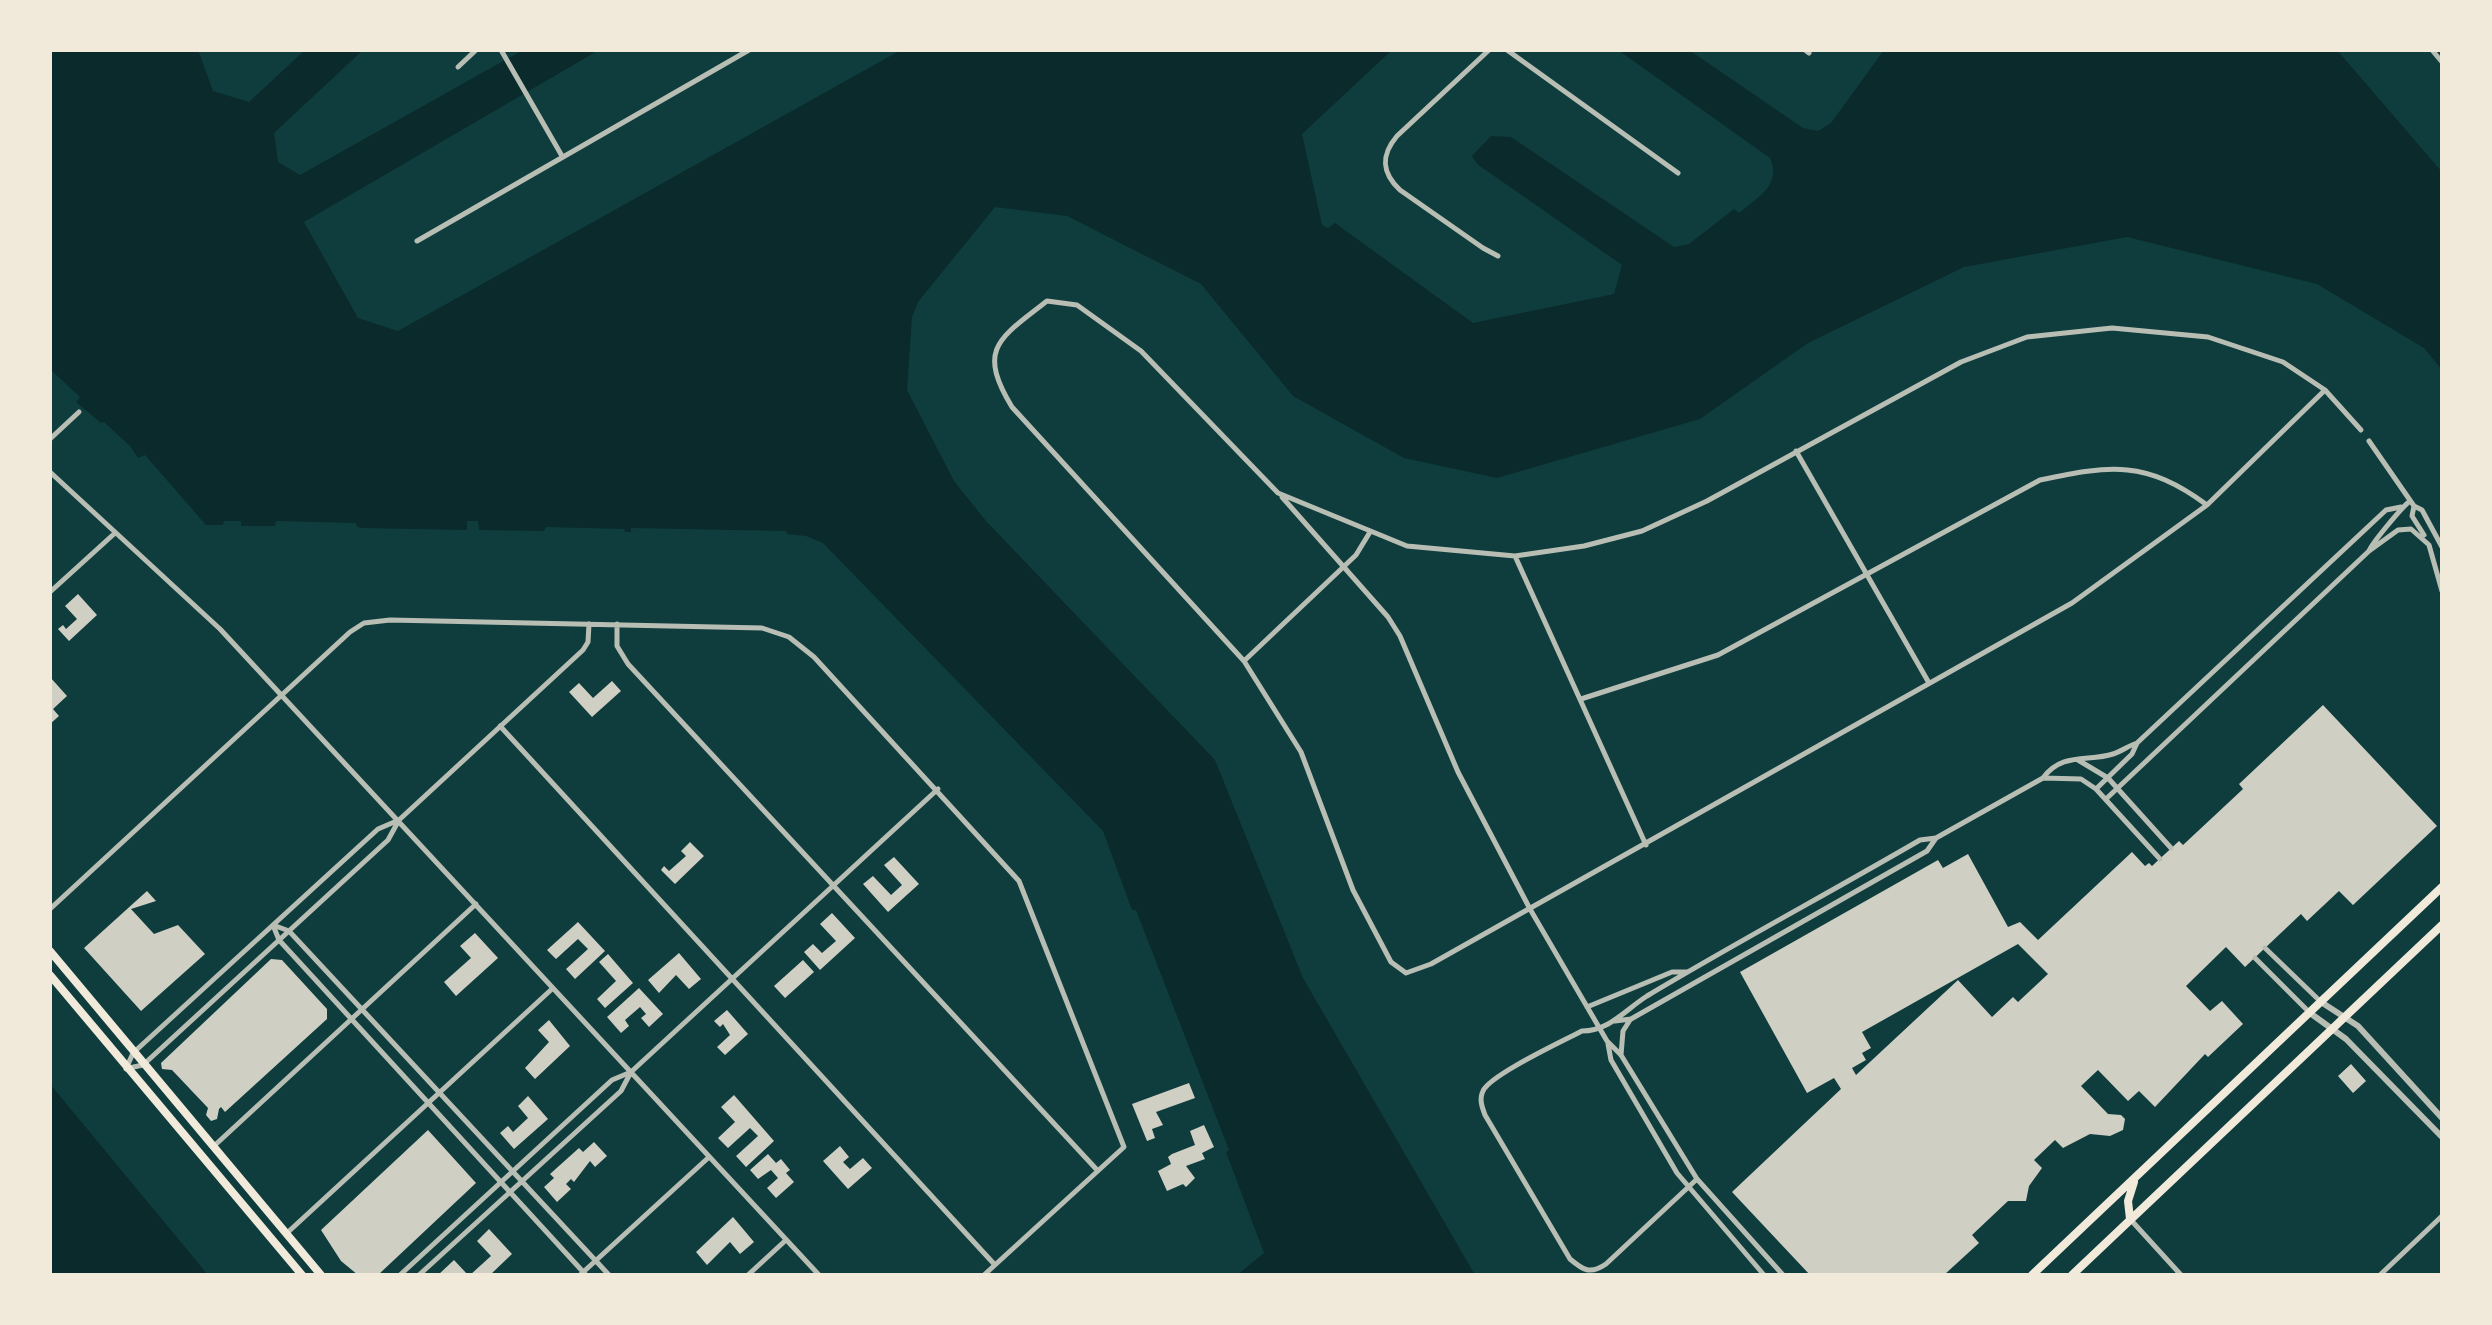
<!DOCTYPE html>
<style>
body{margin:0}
#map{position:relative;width:2492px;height:1325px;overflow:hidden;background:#0f3d3e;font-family:Signika,sans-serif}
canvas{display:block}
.frame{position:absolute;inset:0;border:52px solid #f1e9da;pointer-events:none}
</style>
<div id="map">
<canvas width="2492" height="1325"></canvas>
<div class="frame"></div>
</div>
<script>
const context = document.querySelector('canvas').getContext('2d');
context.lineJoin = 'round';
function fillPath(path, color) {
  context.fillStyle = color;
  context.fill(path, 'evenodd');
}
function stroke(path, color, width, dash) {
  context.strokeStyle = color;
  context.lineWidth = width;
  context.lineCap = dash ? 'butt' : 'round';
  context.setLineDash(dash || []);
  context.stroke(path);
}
const water = new Path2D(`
 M50,50H198L213,91L249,102L305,50H363L274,133L278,162L300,175L523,50H599L304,222L358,318L398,331L901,50H1392L1302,134L1322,225L1328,228L1335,223L1473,323L1614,294L1622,265L1477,164L1472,156L1491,136L1511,137L1674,247L1689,244L1734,209L1739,213C1758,197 1782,185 1770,158L1618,50H1689L1803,128L1818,131L1831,123L1884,50H2337L2442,172V370L2424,348L2317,284L2127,237L1964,267L1808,343L1700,419L1497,478L1404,458L1293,396L1201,284L1067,216L995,207L918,302L912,317L907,390L954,481L986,521L1215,760L1303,978L1475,1275H1237L1264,1253L1226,1152L1229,1150L1136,910H1132L1103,831L823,543L806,536L787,534L786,531L631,528V532H625L624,529L546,527L544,531L479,530L478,521H467V530L362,528L357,527L356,523L276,521L275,526H241V521H224L223,525H206L145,455L138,458L130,446L104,422L101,423L76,402L80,397L50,369Z
 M50,1084L208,1275H50Z`);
const building = new Path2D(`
 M78,594L97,615L69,641L58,629L63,625L66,629L77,619L65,606Z
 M50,677L67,696L53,709L59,716L50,724Z
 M612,681L621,691L592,717L569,692L579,683L593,698Z
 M2323,705L2437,826L2353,905L2339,891L2307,921L2301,914L2245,967L2226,947L2186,986L2210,1011L2222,1001L2243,1024L2208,1057L2205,1054L2155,1107L2139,1091L2128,1101L2098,1070L2081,1086L2108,1114L2121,1115L2125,1119L2123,1130L2110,1136L2090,1134L2063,1148L2055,1140L2034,1160L2042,1168L2029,1186L2026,1201H2008L1972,1235L1979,1243L1944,1275H1810L1732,1192L1841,1089L1834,1078L1807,1093L1740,972L1938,860L1943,868L1968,854L2008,927L2020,922L2038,940L2132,852L2145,866L2149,863L2152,866L2179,841L2183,845L2243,789L2239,784ZM2018,944L2048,974L2018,1002L2013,997L1992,1017L1958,980L1856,1075L1852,1068L1866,1060L1862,1053L1871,1048L1862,1032Z
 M690,842L704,856L675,884L661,870L664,866L669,871L686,856L681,851Z
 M894,857L919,884L888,912L863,884L873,876L891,895L902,885L884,865Z
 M147,891L156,901L131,909L154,934L178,925L205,954L141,1011L84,948Z
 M832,913L855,938L820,970L804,952L813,944L822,953L836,941L820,924Z
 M578,922L605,951L575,979L566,969L588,949L578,939L556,959L547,950Z
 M475,933L498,958L456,996L444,982L471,958L460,946Z
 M679,953L701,979L689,989L676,975L659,993L648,980Z
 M608,954L633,983L605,1008L597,999L616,981L599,962Z
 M271,959L282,960L327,1009V1019L225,1112L221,1107L219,1109L217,1119L211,1121L206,1115L208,1108L172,1070L162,1069L161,1063Z
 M803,960L814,972L785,998L774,986Z
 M639,988L663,1014L649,1027L641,1018L646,1014L640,1007L625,1020L629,1026L621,1033L607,1017Z
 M727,1010L748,1034L725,1055L717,1047L730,1035L723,1024L720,1027L714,1021Z
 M549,1020L570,1046L535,1079L525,1068L549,1042L538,1030Z
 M2351,1064L2366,1081L2353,1093L2338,1076Z
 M1189,1083L1195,1098L1156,1112L1163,1125L1152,1129L1155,1138L1147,1141L1132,1104Z
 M734,1095L774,1141L746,1167L736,1156L758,1136L750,1128L728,1148L718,1138L735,1122L721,1107Z
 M528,1096L548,1119L514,1149L500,1133L508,1126L513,1132L528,1118L518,1106Z
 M1204,1125L1214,1147L1202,1153L1205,1159L1186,1166L1195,1178L1186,1187L1183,1184L1167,1191L1158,1171L1171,1164L1168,1157L1172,1154L1195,1145L1190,1131Z
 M428,1130L476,1183L378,1275H358L341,1261L321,1230Z
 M594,1142L607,1156L595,1167L590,1161L574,1182L571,1179L566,1184L571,1189L557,1202L544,1187L554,1178L550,1174L579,1148L583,1152Z
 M840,1146L849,1157L843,1162L850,1169L863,1158L872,1168L848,1189L823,1161Z
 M768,1154L776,1163L781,1159L790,1170L786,1173L794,1182L776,1198L767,1188L778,1178L771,1170L758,1179L750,1170Z
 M733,1217L754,1242L740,1254L730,1242L707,1265L696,1252Z
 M489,1229L512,1254L490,1275H470L491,1256L477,1241Z
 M454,1260L468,1275H438Z`);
const minor = new Path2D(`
 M501,50L562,156
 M1489,50L1397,136C1380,156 1382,173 1400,190L1483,248L1498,256
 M1507,50L1678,173
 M1805,50L1809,53
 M2432,50L2442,62
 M458,67L476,50
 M417,241L749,50
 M2325,390L2207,505L2072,603L1431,964L1406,973L1391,962L1353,890L1301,752L1244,661L1012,407C976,348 1000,338 1047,301L1077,305L1141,351L1278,493L1407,546L1515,556L1584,546L1642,531L1707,501L1961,362L2027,337L2112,328L2208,337L2283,362L2325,390L2361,430
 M50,439L79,412
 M2369,441L2414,506L2422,510L2442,547
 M1796,451L1929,683
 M50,472L220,629L819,1275
 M1282,497L1388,617L1400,636L1458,772L1530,909L1607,1041L1621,1055L1697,1179L1783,1275
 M2414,506L2412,516L2424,535
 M2429,545L2442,591
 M2369,551C2372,543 2402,507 2410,501
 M1515,556L1646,845
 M50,592L115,533
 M617,624V646L628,664L1098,1171
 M1244,661L1356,555L1370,532
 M1581,699L1718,655L2040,480C2111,465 2146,460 2207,505
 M500,726L995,1265
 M2078,760L2108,778L2171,848
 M2043,778L2081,779L2096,789L2160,859
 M2096,789L2132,754L2137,743L2386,510L2401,507
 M2106,799L2369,551L2398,530L2411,529L2428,544
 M50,909L350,632L364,623L390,620L762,628L789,637L814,657L1019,881L1124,1147L984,1275
 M273,925L289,931L609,1275
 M273,925L279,940L586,1275
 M2265,948L2321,1002
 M2255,958L2310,1013
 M1587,1007L1672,972H1687
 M1615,1021L1631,1019L1927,851L1936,838
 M1608,1044L1611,1060L1677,1173L1764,1275
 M1621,1055L1623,1031L1630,1020
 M129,1068L143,1065L388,840L399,820L583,650L588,642L589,624
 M126,1069L133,1053L378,829L399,820
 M214,1146L476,904
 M1697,1179L1606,1264C1590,1275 1583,1270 1570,1259L1485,1115C1482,1107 1479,1099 1483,1091C1490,1075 1563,1041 1582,1031C1609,1031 1625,1010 1647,996C1737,942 1829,893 1920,840L1936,838L2043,778C2062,752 2088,762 2113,754C2122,751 2128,746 2137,743
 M2130,1219L2181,1275
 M287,1233L553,988
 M400,1275L612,1080L631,1072
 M419,1275L621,1091L631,1072L938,789
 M580,1275L708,1158
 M748,1275L786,1240
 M2380,1275L2442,1216`);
const tertiary = new Path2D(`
 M2321,1002L2358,1026L2442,1118
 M2310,1013L2346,1039L2442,1137`);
const primary = new Path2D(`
 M50,951L321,1275
 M50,975L302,1275
 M2130,1219L2128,1201L2134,1182
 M2032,1275L2442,887
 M2072,1275L2442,925`);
fillPath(water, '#0a2a2b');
fillPath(building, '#cfcfc3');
stroke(minor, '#b8beb3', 5);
stroke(tertiary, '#b8beb3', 6);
stroke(primary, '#f1e9da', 8);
</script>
